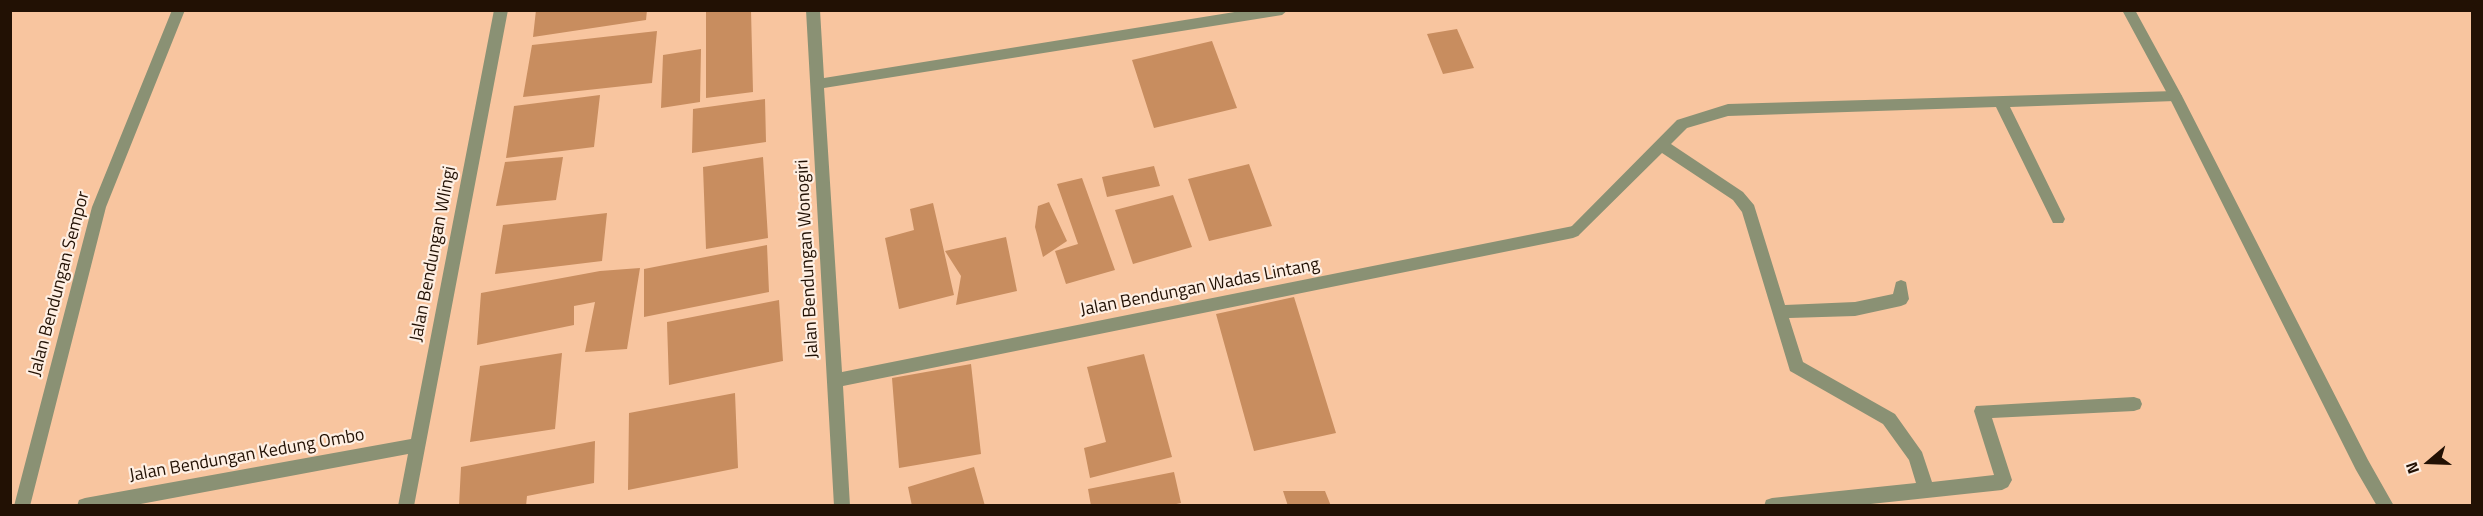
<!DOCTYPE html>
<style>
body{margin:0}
#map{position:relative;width:2483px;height:516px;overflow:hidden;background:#f8c59f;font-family:"Titillium Web",sans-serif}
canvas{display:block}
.frame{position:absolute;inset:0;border:12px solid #221104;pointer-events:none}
.north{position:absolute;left:2399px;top:432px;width:60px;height:60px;-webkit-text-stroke:4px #feefe3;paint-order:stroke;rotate:251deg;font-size:16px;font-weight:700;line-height:24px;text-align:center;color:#221104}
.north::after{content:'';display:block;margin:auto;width:21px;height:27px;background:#221104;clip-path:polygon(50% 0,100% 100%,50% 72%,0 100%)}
</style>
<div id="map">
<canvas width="2483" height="516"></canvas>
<div class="frame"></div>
<div class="north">N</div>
</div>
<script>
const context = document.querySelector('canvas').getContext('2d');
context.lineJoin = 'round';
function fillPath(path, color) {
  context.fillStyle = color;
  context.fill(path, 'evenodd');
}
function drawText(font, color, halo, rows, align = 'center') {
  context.font = font + ' "Titillium Web",sans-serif';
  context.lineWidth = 4.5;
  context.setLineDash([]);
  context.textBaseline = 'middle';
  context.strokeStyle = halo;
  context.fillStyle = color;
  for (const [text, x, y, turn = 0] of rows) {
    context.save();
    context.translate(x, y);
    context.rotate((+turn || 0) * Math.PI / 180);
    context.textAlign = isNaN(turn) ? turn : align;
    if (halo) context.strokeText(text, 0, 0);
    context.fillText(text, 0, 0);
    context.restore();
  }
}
const building = new Path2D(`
 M536,10H647L646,20L533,37Z
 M706,10H751L753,92L706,98Z
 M1457,29L1474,68L1443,74L1427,34Z
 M657,31L652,83L523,97L532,45Z
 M1212,41L1237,108L1154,128L1132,60Z
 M701,49L700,102L661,108L663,55Z
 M600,95L594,147L506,158L514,106Z
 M765,99L766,142L692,153L693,109Z
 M563,157L556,200L496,206L505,162Z
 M763,157L768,238L706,249L703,167Z
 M1249,164L1272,226L1209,241L1188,179Z
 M1154,166L1160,186L1107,197L1102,177Z
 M1082,178L1115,270L1066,284L1055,251L1078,244L1057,184Z
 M1173,195L1192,247L1133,264L1115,210Z
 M1049,202L1067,241L1043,257L1035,227L1038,206Z
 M933,203L954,295L899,309L885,238L914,230L910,209Z
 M607,213L602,261L495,274L503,225Z
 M1006,237L1017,291L956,305L961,276L945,251Z
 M767,245L769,292L644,317V269Z
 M640,268L627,349L585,352L595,302L574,306V325L477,345L481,293L600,271Z
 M1294,297L1336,433L1254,451L1216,314Z
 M779,300L783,361L669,385L667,322Z
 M562,353L555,429L470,442L480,366Z
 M1144,354L1172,457L1090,478L1084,448L1106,442L1087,367Z
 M971,364L981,454L899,468L892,378Z
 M735,393L738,468L628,490L629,413Z
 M595,441L594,483L527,496L526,506H459L461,467Z
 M974,467L985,506H912L908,487Z
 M1174,472L1181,503L1167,506H1091L1088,489Z
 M1283,491H1325L1331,506H1288Z`);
const service = new Path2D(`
 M2175,91L2182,96L2175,101L2010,107L2065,219L2063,223H2053L1996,107L1728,116L1687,128L1671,144L1743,192L1754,205L1785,305L1855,302L1893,294L1896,282L1901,280L1906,282L1909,299L1906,304L1901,306L1855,316L1789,318L1803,362L1895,414L1922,452L1932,482L1994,475L1974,411L1976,406L2134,397L2140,399L2142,404L2140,409L2134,411L1992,418L2012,480L2008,487L2002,490L1852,506H1764L1766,500L1772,498L1916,483L1909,460L1883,424L1790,371L1742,212L1733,200L1662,153L1578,236H1568L1566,232L1677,120L1728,104Z`);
const minor = new Path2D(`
 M172,10H185L106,207L30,506H14L92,207Z
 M494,10H508L414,506H398L408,454L130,506H77L79,500L85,498L411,439Z
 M806,10H820L824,78L1247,10H1288L1282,15L824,88L842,372L1573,226L1578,228L1580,232L1578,236L1573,238L843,386L850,506H834Z
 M2122,10H2135L2182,96L2368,460L2394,506H2377L2356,470L2169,97Z`);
const streetNames = [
 ["Jalan Bendungan Wlingi",434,254,-79],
 ["Jalan Bendungan Wonogiri",808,259,-93],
 ["Jalan Bendungan Sempor",60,284,-75],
 ["Jalan Bendungan Wadas Lintang",1200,288,-11],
 ["Jalan Bendungan Kedung Ombo",247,456,-10]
];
fillPath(building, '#c88d5f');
fillPath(service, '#8a9174');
fillPath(minor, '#8a9174');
drawText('18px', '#221104', '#feefe3', streetNames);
</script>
